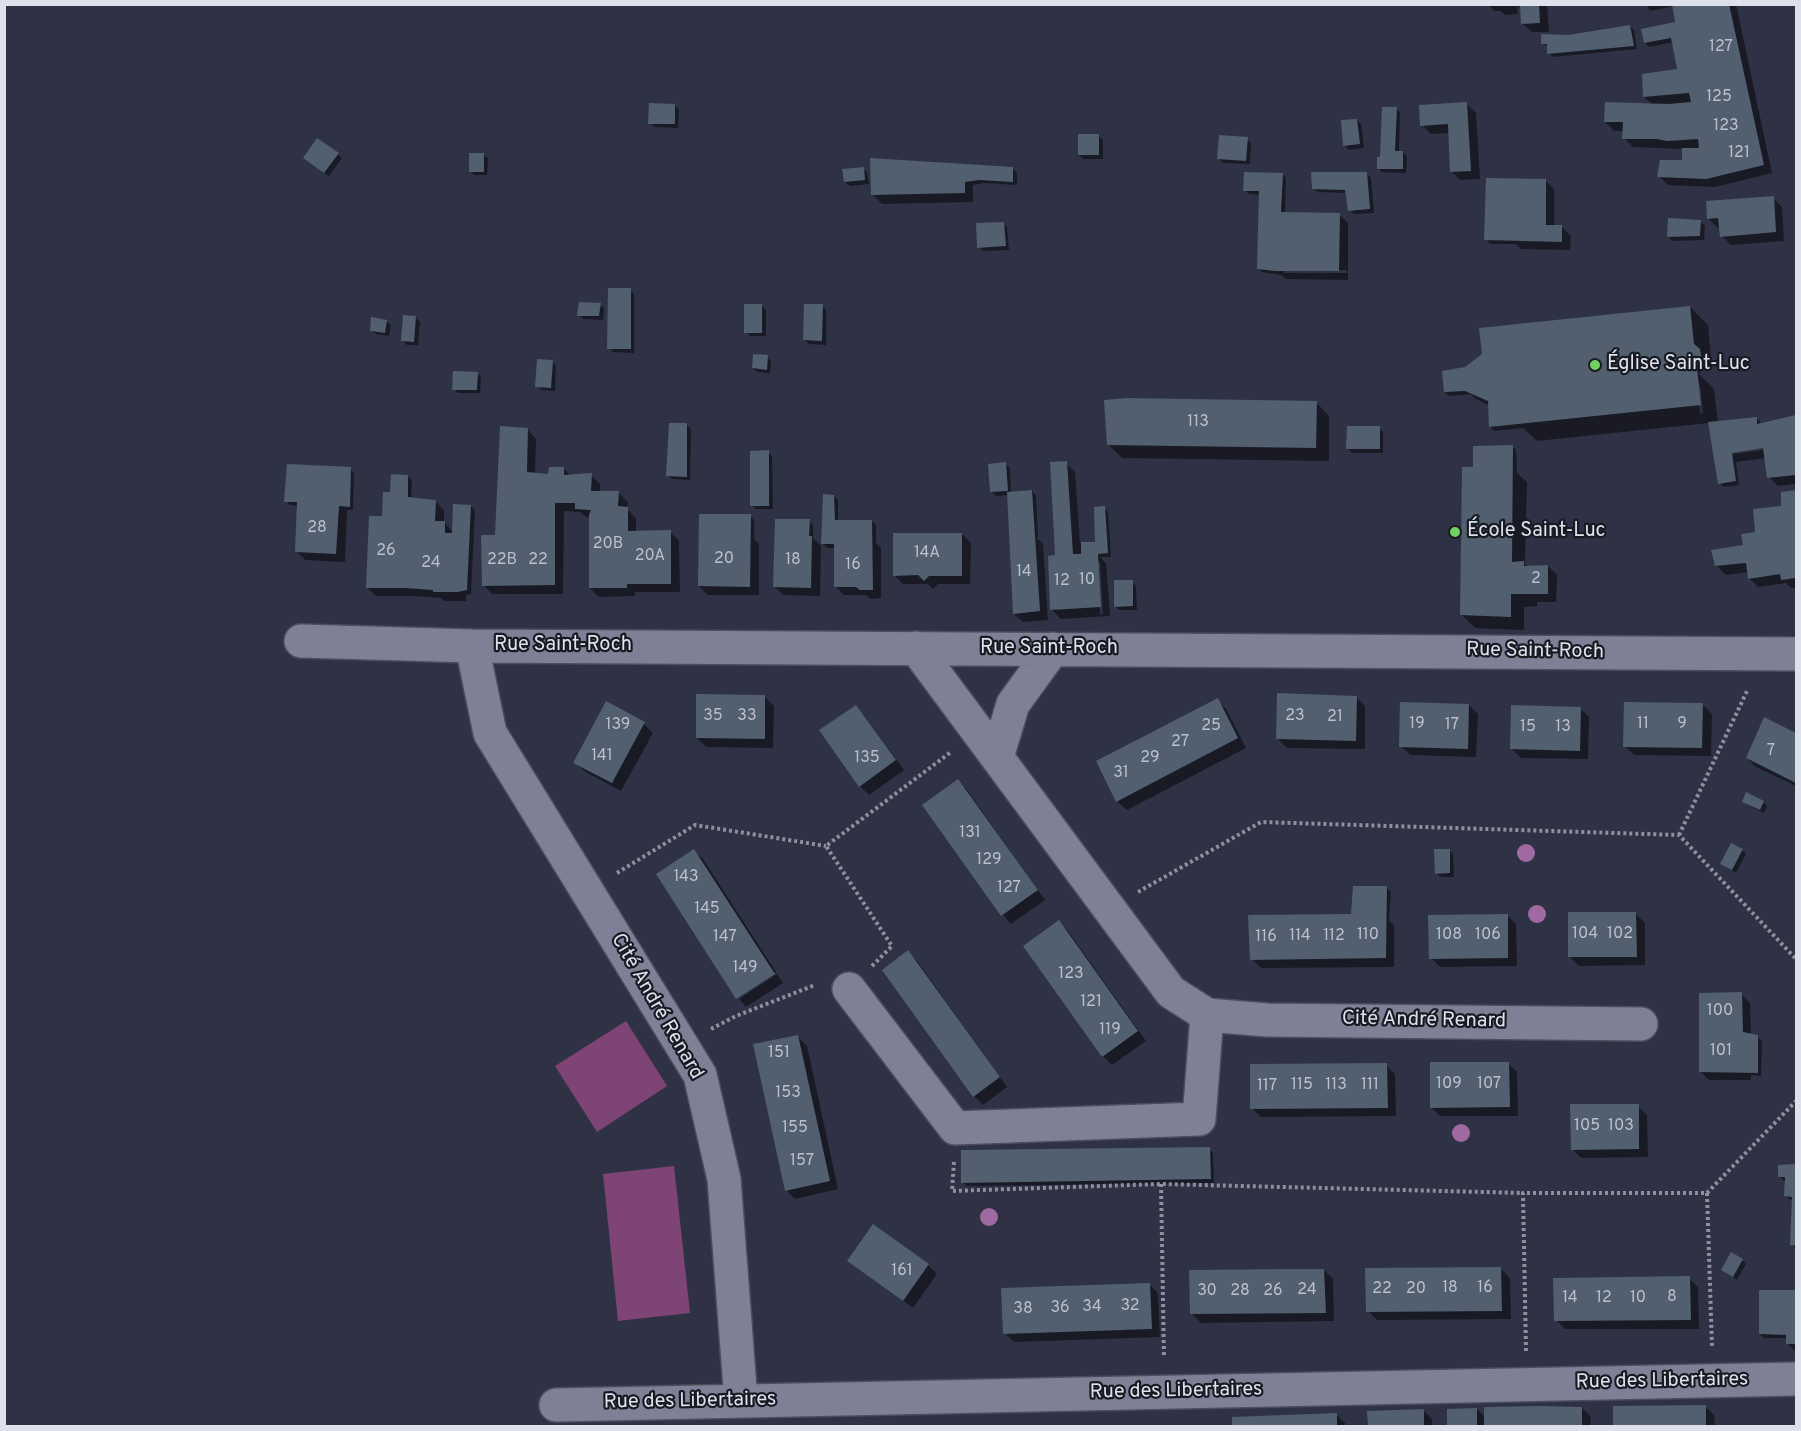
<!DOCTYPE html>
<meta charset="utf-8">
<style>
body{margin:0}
#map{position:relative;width:1801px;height:1431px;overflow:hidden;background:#2f3244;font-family:Overpass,sans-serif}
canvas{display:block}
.frame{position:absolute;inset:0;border:6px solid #dee0eb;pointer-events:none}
</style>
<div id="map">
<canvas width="1801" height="1431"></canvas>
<div class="frame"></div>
</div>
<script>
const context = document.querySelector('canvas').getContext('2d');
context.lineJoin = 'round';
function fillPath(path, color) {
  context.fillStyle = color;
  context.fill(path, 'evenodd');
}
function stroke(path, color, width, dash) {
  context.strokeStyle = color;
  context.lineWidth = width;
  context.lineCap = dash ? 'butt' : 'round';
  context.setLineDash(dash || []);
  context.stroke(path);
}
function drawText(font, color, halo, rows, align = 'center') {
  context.font = font + ' Overpass,sans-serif';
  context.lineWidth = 4.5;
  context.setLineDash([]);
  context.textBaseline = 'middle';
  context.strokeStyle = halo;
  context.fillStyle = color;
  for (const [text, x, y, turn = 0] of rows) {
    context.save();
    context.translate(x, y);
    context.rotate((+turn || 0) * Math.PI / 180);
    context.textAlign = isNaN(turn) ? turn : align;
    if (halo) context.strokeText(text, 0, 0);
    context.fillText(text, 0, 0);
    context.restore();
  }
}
const green = new Path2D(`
 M626,1021L667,1086L597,1132L555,1066Z
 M674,1166L690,1313L618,1321L603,1174Z`);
const shadow = new Path2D(`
 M1488,4H1547L1549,32H1532L1523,24L1522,7H1517L1518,14L1505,15L1501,11H1494Z
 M1646,4H1736L1772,173L1715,187L1668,185L1659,176L1683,162L1684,149L1633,147L1624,138V131H1614L1605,122L1653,105L1644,97L1679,70L1673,42L1649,47L1645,43L1677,27L1674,6L1650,11Z
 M1630,26L1634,30L1637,49L1553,57L1549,53V47L1543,43Z
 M1467,104L1476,113L1480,179L1460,180L1451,171L1450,133L1431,134L1422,125Z
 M675,105L679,110L678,128L654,127L650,123Z
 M1396,108L1400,112L1399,152H1403L1407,157L1406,173L1382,172L1378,168Z
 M1357,120L1361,124L1364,148L1349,150L1345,146Z
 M1099,136L1103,140V159H1083L1079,155Z
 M1247,139L1251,143L1250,164L1223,163L1219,159Z
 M338,154L342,158L329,176L309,162Z
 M484,155L488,159L487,175H474L470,171Z
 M863,168L867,172L869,184L850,186L845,182Z
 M1013,169L1017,173V185L984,183L973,185V202L882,204L873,195Z
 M1282,174L1286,178L1285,214H1339L1348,223V280L1286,279L1281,275L1262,272L1258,268L1261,195L1249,194L1245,190ZM1284,270H1347V273H1284Z
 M1367,174L1371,178L1374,213L1354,214L1350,210L1347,193L1318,192L1313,188Z
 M1545,180L1554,189V227H1562L1571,236L1570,250L1521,249L1516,244H1490L1486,239Z
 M1773,198L1782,207L1784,241L1731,245L1722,236L1721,227L1718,228L1709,219Z
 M1701,222L1705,226L1704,240L1673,241L1668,237Z
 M1003,223L1007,227L1009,250L983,251L979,247Z
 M630,290L634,294V353L613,352L609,348Z
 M600,304L604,309L603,320L583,319L579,315Z
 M762,306L766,310V336H750L746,332Z
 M822,306L826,310V345L809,344L805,340Z
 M1690,307L1708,325L1711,359L1705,360L1706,365L1699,374L1714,389L1718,423L1756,418L1762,424L1796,417V484L1778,486L1769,477L1766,458L1736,462L1739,485L1724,487L1720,483L1709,423L1537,441L1523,428L1494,431L1490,426V406L1476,399L1471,394L1449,396L1445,392L1462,368ZM1697,382L1700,385L1703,413H1700ZM1770,446V449L1719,456V453Z
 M415,317L420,322L418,345H407L403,341Z
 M386,321L391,325L389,336L376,334L371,330Z
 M767,357L771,361L770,373L757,372L753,368Z
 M552,361L556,366L555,391L541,390L537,386Z
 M477,373L481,377L480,393H458L454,389Z
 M1316,402L1329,416V461L1122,458L1108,444Z
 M687,425L691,429L690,480L672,479L668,475Z
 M1379,428L1383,432V453H1352L1348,449Z
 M527,429L536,439L535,474L550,475L564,469L571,476L591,475L600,484V493H619L628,502L627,509L636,518V532H670L679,541L680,592H635V596L599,597L590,588V518L586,517L580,512L564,511L563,594H492L483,585Z
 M1512,446L1516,450L1517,471H1515L1527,482L1525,564L1528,567L1548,566L1557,575L1556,602H1537V606L1524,607V630L1475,628L1462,615L1474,469Z
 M768,452L772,456L773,509H756L752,505Z
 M1066,463L1075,472L1080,543H1097L1104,508L1108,512L1111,557H1100L1106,563L1110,616L1061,619L1052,610ZM1097,562H1100L1103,614L1100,615Z
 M1005,464L1010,468L1011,493L1032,491L1036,496L1038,537H1036L1043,544L1048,620L1023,622L1014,614L1009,495L996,496L992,492Z
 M350,469L354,473L353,510H347L345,562L305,560L296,551L298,506L290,505L286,501Z
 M407,476L412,480L411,499L435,501L444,510V522L453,532L471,506L475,510L471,594L466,595V601H444L441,598L415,596H376L367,587L391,494Z
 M1796,492V588H1791L1786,583L1758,587L1749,578V572L1726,575L1717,566L1745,546L1783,507L1782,493Z
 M834,496L838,500V521H872L876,525V543L881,548V598L871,599L866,595H844L835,586V548H827L823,544Z
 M750,516L754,520V539L759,544V595H708L699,586Z
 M809,521L813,525V538L821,546L820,596L783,595L774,586Z
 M962,534L971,543L970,584H938L933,589L928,584H903L894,575Z
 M1132,582L1136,586L1137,610H1119L1115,606Z
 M765,697L774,706L773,748L706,747L697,738Z
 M1356,697L1365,706V749L1287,748L1278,739Z
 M1217,700L1226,709L1246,748L1127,810L1118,802L1098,762Z
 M607,703L644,724L653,733L621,791L584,771L575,762Z
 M1469,705L1478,714L1476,757L1410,755L1401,746Z
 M1703,705L1712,714L1711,756L1634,755L1625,746Z
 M855,707L864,716L904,770L869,795L860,786Z
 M1580,708L1589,717L1588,759L1521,758L1512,749Z
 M1765,719L1796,735V786L1756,767L1747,758Z
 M958,781L967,790L1045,900L1011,924L1003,915L924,805Z
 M1744,801L1763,802L1767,806L1764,813L1748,805Z
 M1449,850L1453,854L1454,877H1441L1436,873Z
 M1742,850L1746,854L1736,873L1722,864Z
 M694,851L703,859L776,972L737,997Z
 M1387,888L1391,892L1389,920L1394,925V967L1261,968L1252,959L1354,916Z
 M1636,914L1645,923V965L1579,966L1570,957Z
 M1507,915L1516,924L1517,966L1440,967L1431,958Z
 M1059,922L1068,931L1146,1041L1112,1065L1103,1056Z
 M908,952L917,961L1007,1087L983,1105L974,1096Z
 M777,974L783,983L746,1007L739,999Z
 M1741,994L1750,1003L1751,1035L1757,1037L1762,1041L1761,1076L1751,1075V1080H1709L1700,1071Z
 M798,1037L807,1046L838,1189L795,1199L786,1190Z
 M1508,1063L1517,1072L1518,1116H1440L1431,1107Z
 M1386,1065L1395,1074L1396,1116L1261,1117L1252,1108Z
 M1638,1106L1647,1115L1648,1157L1581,1158L1572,1149Z
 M1209,1149L1213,1153L1214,1183L967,1186L962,1182Z
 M1780,1166H1796V1249L1792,1245L1794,1200L1789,1199L1785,1195L1786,1183L1780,1177Z
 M849,1260L928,1265L937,1274L913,1308L858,1269Z
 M1742,1260L1746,1264L1737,1280L1723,1270Z
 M1501,1269L1510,1278L1511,1319L1377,1320L1368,1311Z
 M1324,1270L1333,1279L1334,1321L1201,1323L1192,1314Z
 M1689,1278L1698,1287L1699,1329H1565L1556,1320Z
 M1149,1284L1158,1293L1160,1337L1014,1342L1005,1333Z
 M1786,1291H1796V1352L1787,1343V1338H1764L1760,1334Z
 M1705,1406L1714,1415L1715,1426H1615V1408Z
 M1582,1408L1591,1417L1590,1426H1449L1448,1411L1477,1409L1485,1417Z
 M1423,1410L1432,1419V1426H1370L1369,1412Z
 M1336,1414L1345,1423V1426H1234L1233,1419Z`);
const building = new Path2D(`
 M1520,4H1539L1540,23L1521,24Z
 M1672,4H1729L1764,165L1706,179L1657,177L1660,160H1682V148H1699L1698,139L1667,141L1657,139H1622L1623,122H1604L1605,102L1668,104L1691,102L1689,93L1643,97L1642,74L1677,69L1671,38L1644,43L1641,29L1675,22Z
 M1630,25L1634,46L1547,54V44H1541V34L1568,35Z
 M1467,102L1471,171L1450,172L1448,124L1420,126L1419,105Z
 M649,103L675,104V124H648Z
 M1382,107H1397L1395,151H1403V169H1377V157H1380Z
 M1357,119L1360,144L1343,146L1341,120Z
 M1078,134H1099V155H1078Z
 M1219,135L1248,137L1246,161L1217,159Z
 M317,138L339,153L324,173L303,158Z
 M469,153H484V172H469Z
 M870,158L1013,167V182L979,180L965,182V193L871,195Z
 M864,167L865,180L844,182L842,169Z
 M1244,172L1283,173L1281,212L1340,213L1339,271H1275L1257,269L1259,191H1243Z
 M1311,172H1367L1370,209L1348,211L1345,190L1312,189Z
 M1486,178L1546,179V225H1562V242L1484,240Z
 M1774,196L1776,232L1720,237L1718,218L1707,219L1706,201Z
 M1668,218L1701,220L1700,236L1667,237Z
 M1004,222L1006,246L977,248L976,223Z
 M608,288H631V349H607Z
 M579,302L601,303L599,316H577Z
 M744,304H762V333H744Z
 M804,304H823L822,341L803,340Z
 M1690,306L1694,344L1700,349L1702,361L1697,368L1701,405L1489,427L1488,401L1465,391L1444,392L1442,371L1465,367L1482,354L1479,328Z
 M403,315L416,316L414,342L401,341Z
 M371,317L387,320L385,333L370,331Z
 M753,354L768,355L767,370L752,368Z
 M537,359L553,360L551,388L535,387Z
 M453,371L478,372L477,390H452Z
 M1126,398L1317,401L1316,448L1107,445L1104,400Z
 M1796,415V475L1767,478L1763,448L1732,453L1736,481L1718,484L1708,422L1757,417V424Z
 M669,423H687V477L666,476Z
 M500,426L528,428L527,472L548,474L549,467H564V475L592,473L591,491H619L618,506L628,507V531L671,530V584H627V588H589V515L591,510L575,509V503H555V585L482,586L481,535H495Z
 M1347,426H1380V449H1346Z
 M1513,445L1512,562L1524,561V566L1548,565V594H1511V617L1460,615L1462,467H1473V446Z
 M769,450V506H750V451Z
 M1067,461L1073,554H1081V542H1095L1094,507L1105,506L1108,553L1098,554L1101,607L1050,610L1048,556L1055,555L1050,462Z
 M1006,462L1008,491L990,492L988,464Z
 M287,464L351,467L350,507L339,506L336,554L295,552L297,502H284Z
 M391,474L408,475V497L436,500L435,521H445V533H452L453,504L471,505L467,590L458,592H433V590L405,588H366L369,516H382L383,492H390Z
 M1032,490L1040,611L1013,614L1007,492Z
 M1796,490V578L1781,580L1780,574L1748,579L1746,563L1715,566L1711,550L1743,545L1741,534L1755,532L1753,509L1781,506V492Z
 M823,494L834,495L835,520H872L873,590H860L856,587H834V544H821Z
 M699,514H751L750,587L698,586Z
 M775,519H810L809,536H812L811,588L773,587Z
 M893,533H962V576H929L924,581L918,575L893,576Z
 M1114,580H1133V606L1114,607Z
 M1277,693L1357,696L1356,741L1276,739Z
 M696,694L765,695V739L696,738Z
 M1218,698L1238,738L1116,802L1096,761Z
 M606,701L645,722L612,783L573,763Z
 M1400,702L1469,704L1468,749L1399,747Z
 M1624,702L1703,703L1702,748L1623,747Z
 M856,705L896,760L859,787L819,730Z
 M1511,705L1581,707L1580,751L1510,749Z
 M1764,717L1796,733V783L1746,758Z
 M958,779L1038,890L1001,916L922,805Z
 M1746,792L1764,801L1760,810L1742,802Z
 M1731,843L1743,849L1732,870L1720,864Z
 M694,849L775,974L736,999L656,874Z
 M1434,849H1450V873L1435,874Z
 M1353,886H1387L1386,958L1250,960L1248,915L1351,914Z
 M1568,912H1636L1637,957H1568Z
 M1508,914V958L1429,959L1428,915Z
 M1059,920L1138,1031L1102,1057L1023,946Z
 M908,950L1000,1077L973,1097L882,970Z
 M1742,992L1743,1032L1758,1035V1073L1699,1072V993Z
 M798,1035L830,1181L785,1191L753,1044Z
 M1430,1062H1509L1510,1107L1430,1108Z
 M1387,1063L1388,1108L1250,1109V1064Z
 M1570,1104H1639V1149L1571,1150Z
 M1210,1147L1211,1179L961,1183V1150Z
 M1796,1164V1246L1790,1245L1792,1197L1784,1196L1785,1177H1778V1165Z
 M873,1224L929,1264L903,1301L847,1261Z
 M1731,1252L1743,1259L1733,1277L1721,1270Z
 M1501,1267L1502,1311L1366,1312L1365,1268Z
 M1290,1269H1324L1326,1313L1190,1314L1189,1270Z
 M1690,1276L1691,1320L1554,1321L1553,1278Z
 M1150,1283L1152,1329L1003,1334L1001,1288Z
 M1759,1290H1796V1344H1786V1335L1759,1334Z
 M1706,1405V1426H1613V1406Z
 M1539,1406L1582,1407V1426H1484V1407Z
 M1477,1408V1426H1447V1409Z
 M1424,1409V1426H1368L1367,1411Z
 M1337,1413V1426H1232V1417Z`);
const path = new Path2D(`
 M1679,835L1748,689
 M617,873L695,825L826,846
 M1138,892L1261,822L1679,835L1796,959
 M872,966L892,946L826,846L951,752
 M711,1029L736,1016L815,985
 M954,1162L952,1191L1161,1184L1523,1193
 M1161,1184L1164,1358
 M1707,1193L1796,1101
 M1526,1351L1523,1193H1707L1712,1347`);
const street = new Path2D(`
 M301,641L472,646L1796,654
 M472,646L490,733L700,1075L724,1179L741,1401
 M916,648L1171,992L1207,1015L1267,1020L1641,1024
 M997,757L1013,704L1053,649
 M849,989L955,1128L1199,1119L1207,1015
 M556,1405L1796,1379`);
const trees = [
 [1526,853],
 [1537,914],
 [1461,1133],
 [989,1217]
];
const markers = [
 [1595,365,6,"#6ed361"],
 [1455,532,6,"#6ed361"]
];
const numberNames = [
 ["127",1721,48],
 ["125",1719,98],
 ["123",1726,127],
 ["121",1739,154],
 ["113",1198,423],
 ["28",317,529],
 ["20B",608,545],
 ["26",386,552],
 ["14A",927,554],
 ["20A",650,557],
 ["20",724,560],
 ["22B",502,561],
 ["22",538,561],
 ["18",793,561],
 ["24",431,564],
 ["16",853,566],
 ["14",1024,573],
 ["2",1536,580],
 ["10",1087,581],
 ["12",1062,582],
 ["35",713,717],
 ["33",747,717],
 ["23",1295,717],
 ["21",1335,718],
 ["19",1417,725],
 ["11",1643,725],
 ["9",1682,725],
 ["139",618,726],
 ["17",1452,726],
 ["25",1211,727],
 ["15",1528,728],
 ["13",1563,728],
 ["27",1180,743],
 ["7",1771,752],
 ["141",602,757],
 ["135",867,759],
 ["29",1150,759],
 ["31",1121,774],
 ["131",970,834],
 ["129",989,861],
 ["143",686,878],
 ["127",1009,889],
 ["145",707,910],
 ["104",1585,935],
 ["102",1620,935],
 ["110",1368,936],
 ["108",1449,936],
 ["106",1488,936],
 ["114",1300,937],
 ["112",1334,937],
 ["147",725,938],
 ["116",1266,938],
 ["149",745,969],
 ["123",1071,975],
 ["121",1091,1003],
 ["100",1720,1012],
 ["119",1110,1031],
 ["101",1721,1052],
 ["151",779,1054],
 ["109",1449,1085],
 ["107",1489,1085],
 ["115",1302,1086],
 ["113",1336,1086],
 ["111",1370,1086],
 ["117",1267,1087],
 ["153",788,1094],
 ["105",1587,1127],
 ["103",1621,1127],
 ["155",795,1129],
 ["157",802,1162],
 ["161",902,1272],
 ["18",1450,1289],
 ["16",1485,1289],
 ["22",1382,1290],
 ["20",1416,1290],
 ["24",1307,1291],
 ["30",1207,1292],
 ["28",1240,1292],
 ["26",1273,1292],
 ["8",1672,1298],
 ["14",1570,1299],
 ["12",1604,1299],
 ["10",1638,1299],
 ["32",1130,1307],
 ["34",1092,1308],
 ["36",1060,1309],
 ["38",1023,1310]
];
const poiNames = [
 ["Église Saint-Luc",1607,365],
 ["École Saint-Luc",1467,532]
];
const streetNames = [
 ["Rue Saint-Roch",563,646],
 ["Rue Saint-Roch",1049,649],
 ["Rue Saint-Roch",1535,652,1],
 ["Cité André Renard",656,1007,60],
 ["Cité André Renard",1424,1021,1],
 ["Rue des Libertaires",1662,1382,-1],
 ["Rue des Libertaires",1176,1392,-1],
 ["Rue des Libertaires",690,1402,-1]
];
fillPath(green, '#7d4475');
fillPath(shadow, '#0007');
fillPath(building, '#515f6f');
stroke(street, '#4b4d5c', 36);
stroke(path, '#8e909e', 4, [3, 3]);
stroke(street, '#7e8196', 33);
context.fillStyle = '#9f6aa1';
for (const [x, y] of trees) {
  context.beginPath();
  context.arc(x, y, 9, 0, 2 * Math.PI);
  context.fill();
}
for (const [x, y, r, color] of markers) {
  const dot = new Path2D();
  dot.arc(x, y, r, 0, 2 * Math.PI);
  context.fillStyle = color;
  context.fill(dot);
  stroke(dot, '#191b23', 2);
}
drawText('16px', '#bbc0cc', null, numberNames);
drawText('20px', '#dee0eb', '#191b23', poiNames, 'left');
drawText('20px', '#dee0eb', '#191b23', streetNames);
</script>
